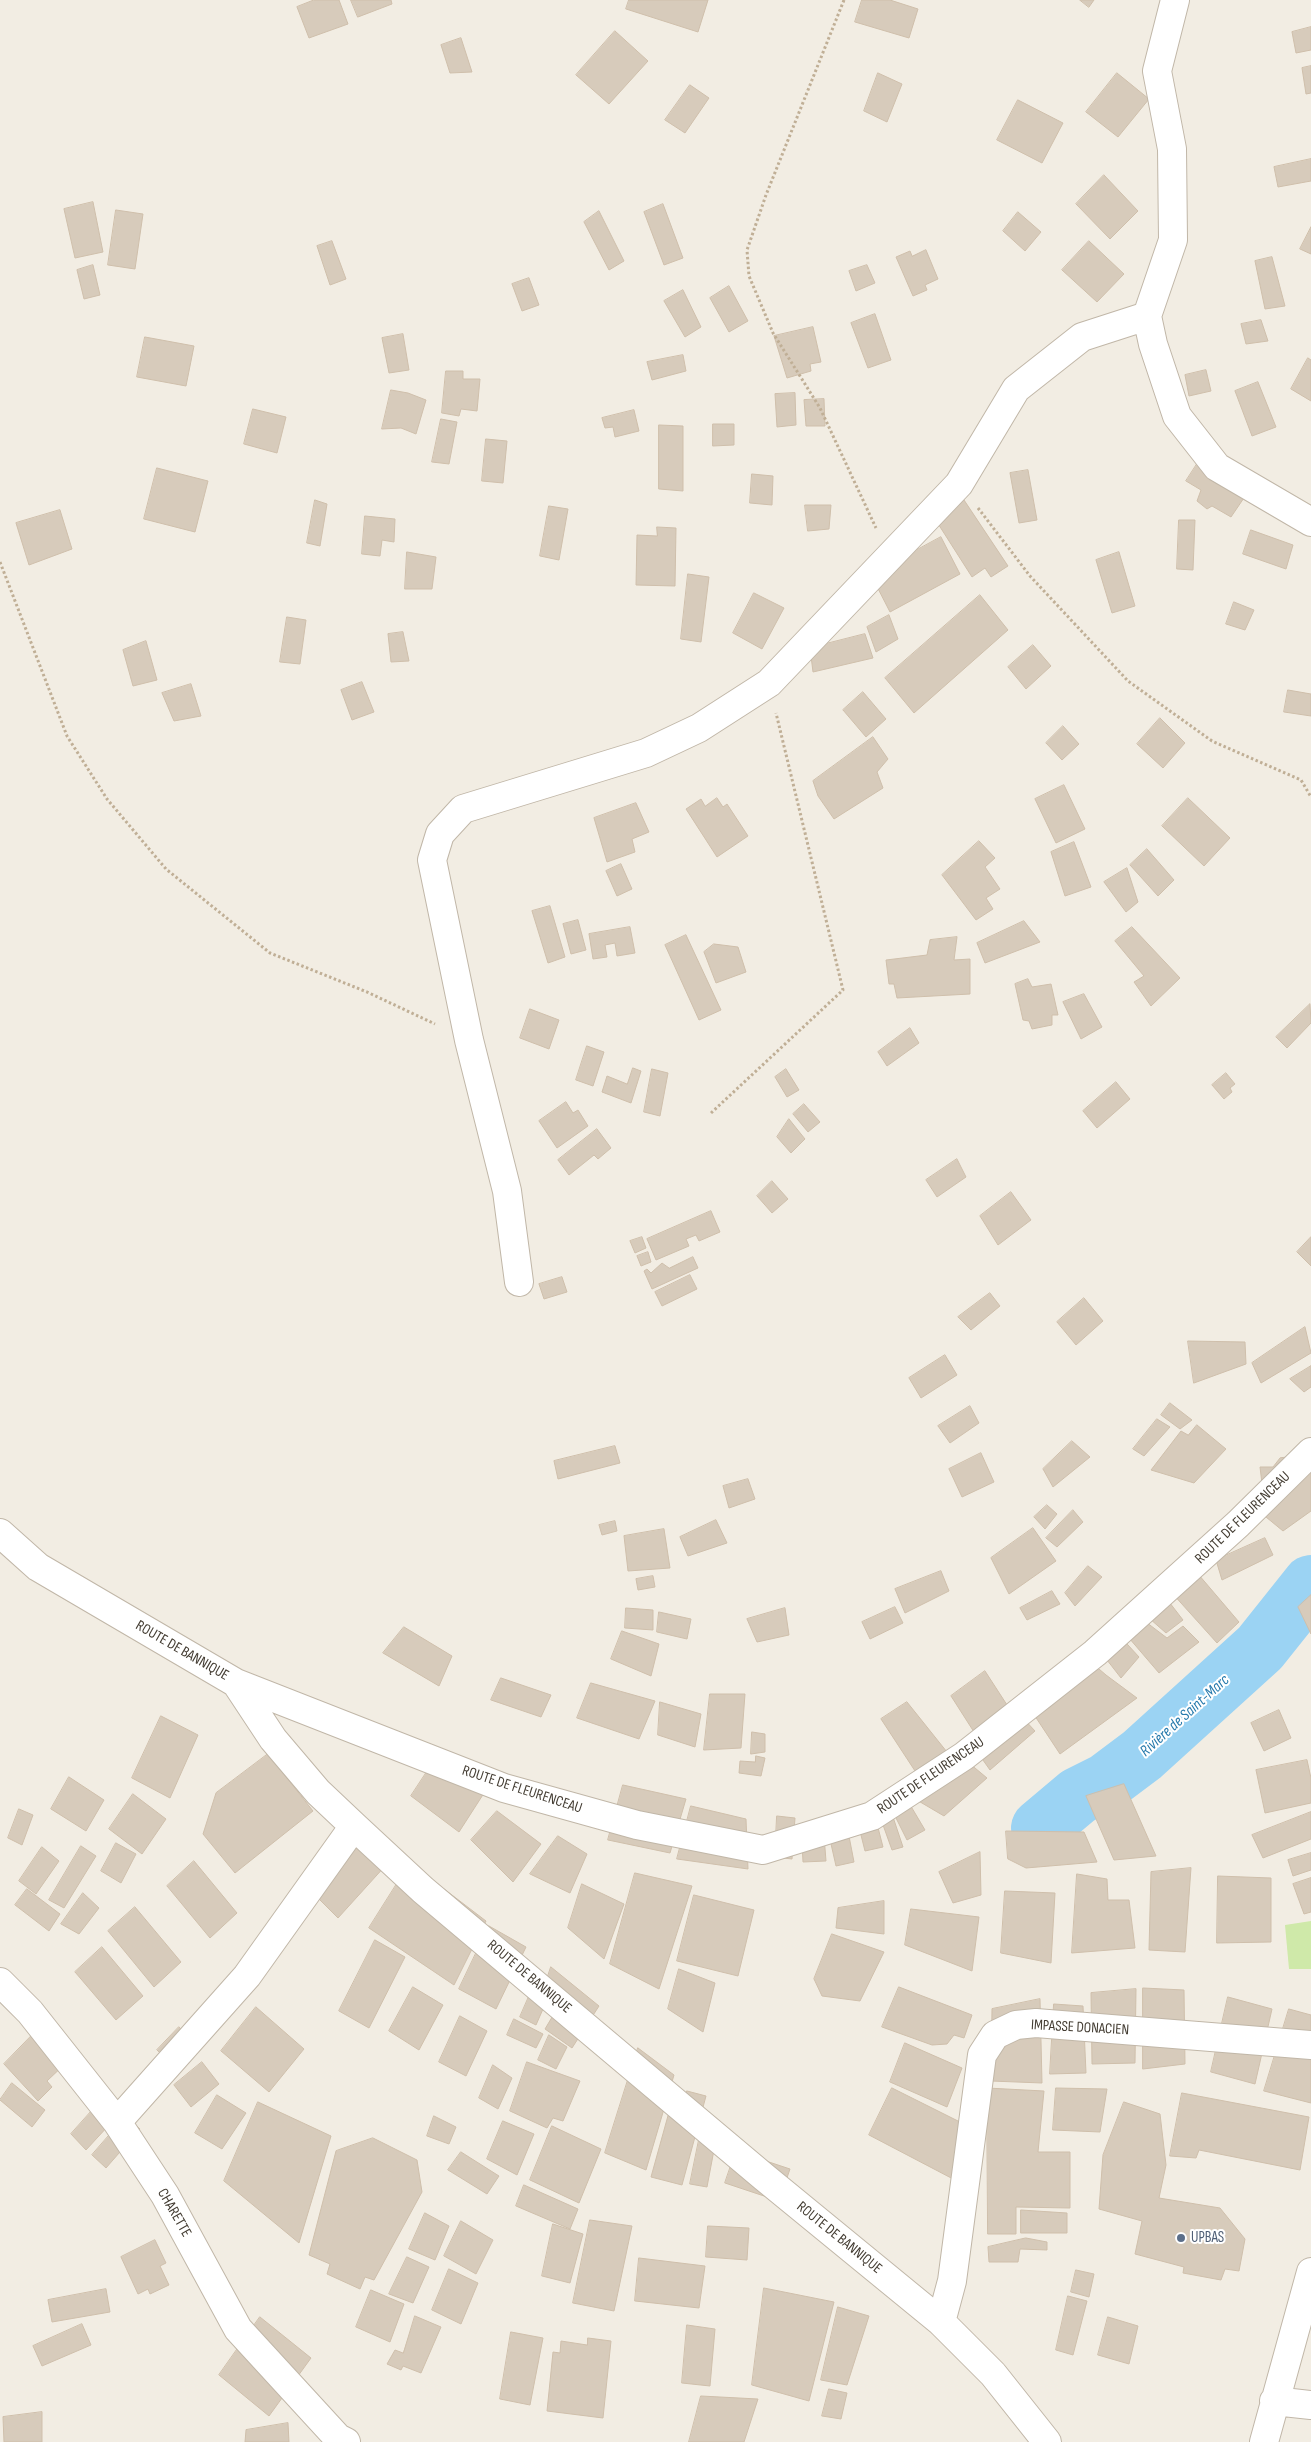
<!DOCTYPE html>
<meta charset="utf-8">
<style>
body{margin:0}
canvas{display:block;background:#f2ede3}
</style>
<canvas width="1311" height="2442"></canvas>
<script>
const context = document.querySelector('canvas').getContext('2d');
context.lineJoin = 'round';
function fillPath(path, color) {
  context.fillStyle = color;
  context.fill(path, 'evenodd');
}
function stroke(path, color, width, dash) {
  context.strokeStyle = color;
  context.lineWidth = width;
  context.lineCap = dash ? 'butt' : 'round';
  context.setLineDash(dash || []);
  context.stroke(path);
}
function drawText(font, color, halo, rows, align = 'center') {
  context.font = font + ' "Sofia Sans Condensed",sans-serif';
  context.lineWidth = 4;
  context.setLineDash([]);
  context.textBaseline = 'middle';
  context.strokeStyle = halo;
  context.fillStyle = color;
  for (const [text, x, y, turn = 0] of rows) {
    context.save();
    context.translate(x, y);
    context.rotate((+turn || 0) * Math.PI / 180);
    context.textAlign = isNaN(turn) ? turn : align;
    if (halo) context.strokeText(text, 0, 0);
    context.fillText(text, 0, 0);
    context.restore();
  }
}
const green = new Path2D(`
 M1311,1921V1969H1289L1285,1925Z`);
const river = new Path2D(`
 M1040,1828L1078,1796L1106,1782L1142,1755L1260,1648L1311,1584`);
const building = new Path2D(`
 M314,0H339L348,24L309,38L297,7Z
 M351,0H391L392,4L358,17Z
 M629,0H708L698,32L626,9Z
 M862,0H890L918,9L909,38L855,22Z
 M1080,0H1094L1089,7Z
 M1311,27V50L1296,53L1292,32Z
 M615,31L648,61L609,104L576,75Z
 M461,38L472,72L450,73L441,45Z
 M1311,66V93L1306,94L1302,68Z
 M878,73L902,84L887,122L864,111Z
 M1117,73L1149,99L1118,137L1086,112Z
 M690,85L709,98L685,133L665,120Z
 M1018,100L1063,123L1042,163L997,140Z
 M1311,159V181L1278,187L1274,167Z
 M1104,175L1138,211L1110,239L1076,204Z
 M93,202L103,252L75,258L64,209Z
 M663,204L683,258L664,265L644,212Z
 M116,210L143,214L135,269L108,265Z
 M599,211L624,261L609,270L584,222Z
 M1018,212L1041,232L1025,251L1003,231Z
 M1311,227V254L1300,249Z
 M332,241L346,279L330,285L317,246Z
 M1089,241L1124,274L1097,302L1062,270Z
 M926,250L938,279L925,285L927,290L913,296L896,257L910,251L912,256Z
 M1272,257L1285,306L1265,309L1255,261Z
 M93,265L100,295L84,299L77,270Z
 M867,265L875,283L856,291L849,271Z
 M529,278L539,305L522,311L512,284Z
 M729,286L748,321L729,332L710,298Z
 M683,290L701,327L685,337L664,301Z
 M875,314L891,360L868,368L851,323Z
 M1261,320L1268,341L1246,344L1241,324Z
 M813,327L821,362L810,364L811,371L787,378L774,336Z
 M403,334L409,370L389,373L382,338Z
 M145,337L194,346L186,386L137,377Z
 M683,355L686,371L652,380L647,362Z
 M1308,358L1311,360V401L1291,389Z
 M1206,370L1211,391L1189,396L1185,375Z
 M446,371H463V379H480L477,411L461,409L459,416L442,413Z
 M1258,382L1276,427L1252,436L1235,391Z
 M391,390L408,393L426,400L416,434L401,428L382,429Z
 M795,393L796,425L777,427L775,394Z
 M824,399L825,426H806L804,400Z
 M253,409L286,417L277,453L244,444Z
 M634,410L639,431L615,437L613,427L605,428L602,418Z
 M441,419L457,422L449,464L432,462Z
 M713,424H734V445L713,446Z
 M659,425L683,426V491L659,489Z
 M486,439L507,441L503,483L482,481Z
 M1199,461L1248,492L1231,517L1212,506L1207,509L1197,501L1201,490L1186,481Z
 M157,468L208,481L195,532L144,519Z
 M1028,470L1037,520L1019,523L1010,473Z
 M752,474L773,476L772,505L750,503Z
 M315,500L327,504L320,546L307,543Z
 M964,500L1008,566L991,577L985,568L972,577L935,519Z
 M805,505H831L829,529L808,531Z
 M549,506L568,509L559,560L540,556Z
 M60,510L72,549L29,565L16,523Z
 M365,516L395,519L394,542L382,540L380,556L362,554Z
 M1179,520H1195L1193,570L1177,569Z
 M657,527L676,528L675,586L636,585L637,535L657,536Z
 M1251,530L1293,545L1286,569L1243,554Z
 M941,537L960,574L890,612L871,575Z
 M407,552L436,557L432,589H405Z
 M1119,552L1135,606L1112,613L1096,560Z
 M688,574L709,577L701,642L681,639Z
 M754,593L784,608L762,649L733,633Z
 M980,595L1008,630L914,713L885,678Z
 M1234,602L1254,610L1245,630L1226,624Z
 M889,615L898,639L876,652L867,627Z
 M287,617L306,620L300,664L280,662Z
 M403,632L409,661L391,662L388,634Z
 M865,634L873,658L813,672L810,648Z
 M146,641L157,680L133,686L123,650Z
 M1033,645L1051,666L1026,689L1008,667Z
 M362,682L374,712L352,720L341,690Z
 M191,684L201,716L174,721L162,693Z
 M1288,690L1311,694V716L1284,712Z
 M863,692L886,719L866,737L843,710Z
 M1160,718L1185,743L1163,768L1137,744Z
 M1063,726L1079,744L1062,760L1046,743Z
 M873,737L888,759L877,772L883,788L834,819L818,796L813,781Z
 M1064,785L1085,829L1056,843L1035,799Z
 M717,798L723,807L727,804L748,836L717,857L686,809L701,799L705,806Z
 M1188,798L1230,838L1204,866L1162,826Z
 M636,803L649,832L632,839L635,852L607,862L594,818Z
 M979,841L995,858L985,867L1000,889L986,898L993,909L976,920L942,875Z
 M1074,842L1091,887L1065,896L1051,852Z
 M1147,849L1174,880L1158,896L1130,865Z
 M621,864L632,889L617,896L606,871Z
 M1127,868L1138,902L1126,912L1104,882Z
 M550,906L565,957L548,963L532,911Z
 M578,920L586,950L571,954L563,924Z
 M1024,921L1040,942L985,963L977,943Z
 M630,927L635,953L617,956L615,943L605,945L607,957L593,959L589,934Z
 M1132,927L1180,978L1151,1006L1134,982L1144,976L1115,941Z
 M686,935L721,1010L699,1020L665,945Z
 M957,937L954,960L970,959V994L897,998L894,984H889L886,960L927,955L930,940Z
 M714,944L738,947L746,972L716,983L704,952Z
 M1028,979L1032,987L1051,984L1058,1015H1052V1025L1032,1029L1029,1021L1023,1020L1015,984Z
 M1084,994L1102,1027L1081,1039L1063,1002Z
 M1310,1004L1311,1023L1287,1048L1276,1037Z
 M530,1009L559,1020L549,1049L520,1038Z
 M910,1028L919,1043L887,1066L878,1052Z
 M587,1046L604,1052L593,1086L576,1080Z
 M633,1068L641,1071L631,1103L602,1092L607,1076L627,1084Z
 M652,1069L668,1073L660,1116L644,1112Z
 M786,1069L799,1090L787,1097L775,1077Z
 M1226,1073L1235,1084L1230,1088L1232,1092L1224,1099L1212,1085Z
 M1116,1082L1130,1099L1097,1128L1083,1111Z
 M566,1102L573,1113L578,1110L588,1126L557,1148L539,1121Z
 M804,1104L820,1122L808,1132L793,1114Z
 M789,1119L805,1139L791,1153L777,1137Z
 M597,1129L611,1148L598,1159L594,1155L569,1175L558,1160Z
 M957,1159L966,1177L937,1197L926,1180Z
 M772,1181L788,1199L772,1213L757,1196Z
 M1011,1192L1031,1220L998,1245L980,1216Z
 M711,1211L720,1232L699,1241L696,1235L686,1239L689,1246L656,1260L647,1239Z
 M642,1237L646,1248L635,1253L630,1241Z
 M1311,1237V1266L1297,1252Z
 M648,1252L651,1262L641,1266L637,1256Z
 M693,1257L698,1268L652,1289L644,1271L647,1269L651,1273L662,1263L669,1268Z
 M690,1275L697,1289L662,1306L655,1292Z
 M562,1277L567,1292L544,1299L539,1284Z
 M990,1293L1000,1306L971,1330L958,1317Z
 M1084,1298L1103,1321L1076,1345L1057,1322Z
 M1305,1327L1311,1353L1261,1383L1252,1363Z
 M1188,1341L1245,1342L1246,1364L1194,1383Z
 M945,1355L957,1375L921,1398L909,1378Z
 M1311,1366V1387L1304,1392L1290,1379Z
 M1170,1403L1192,1420L1180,1429L1161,1415Z
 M970,1406L979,1423L950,1443L938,1426Z
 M1157,1419L1170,1427L1144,1456L1133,1449Z
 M1197,1425L1226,1449L1194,1483L1151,1470L1181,1431L1188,1435Z
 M1072,1441L1090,1457L1053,1487L1043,1469Z
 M615,1446L620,1463L558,1479L554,1461Z
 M981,1453L994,1482L962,1497L949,1469Z
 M1292,1457L1311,1469V1511L1283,1531L1266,1517L1260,1467H1273L1280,1458Z
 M748,1479L755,1499L729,1508L723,1486Z
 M1047,1505L1057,1514L1045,1529L1034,1517Z
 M1073,1510L1083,1522L1057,1547L1046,1538Z
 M716,1520L727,1543L688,1556L680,1537Z
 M615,1521L617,1531L602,1535L599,1525Z
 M1033,1528L1056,1561L1009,1594L991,1558Z
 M664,1529L670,1568L628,1571L624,1536Z
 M1265,1538L1273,1555L1222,1580L1216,1560Z
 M1187,1561L1239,1622L1217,1643L1163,1583Z
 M1088,1566L1102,1577L1075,1606L1065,1593Z
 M941,1571L949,1591L905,1613L895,1589Z
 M653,1576L655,1587L638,1590L636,1579Z
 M1052,1591L1060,1604L1027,1620L1020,1608Z
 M1163,1594L1183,1620L1166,1633L1141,1611Z
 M1311,1595V1634L1298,1607Z
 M895,1607L903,1623L870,1639L862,1622Z
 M626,1608L653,1610V1630L625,1628Z
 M785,1608L789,1635L757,1642L747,1619Z
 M659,1612L691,1619L687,1639L657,1632Z
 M1138,1616L1167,1638L1183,1626L1199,1642L1159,1673L1123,1631Z
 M404,1627L452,1656L439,1686L383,1653Z
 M622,1631L659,1644L651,1676L611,1659Z
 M1117,1633L1139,1657L1121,1678L1100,1651Z
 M1085,1657L1106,1675L1137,1698L1060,1754L1025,1701Z
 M985,1671L1009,1708L974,1732L951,1696Z
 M501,1678L551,1695L541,1717L491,1700Z
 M591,1683L655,1701L639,1739L577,1718Z
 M710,1694H745L741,1748L704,1750Z
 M660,1702L701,1714L695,1747L658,1735Z
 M907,1702L947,1752L917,1774L881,1719Z
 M1279,1710L1291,1738L1264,1751L1251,1723Z
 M161,1716L198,1735L170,1798L132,1778Z
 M1022,1717L1035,1731L990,1770L978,1753Z
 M752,1732L765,1734V1752L751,1754Z
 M268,1754L313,1811L235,1873L203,1834L216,1793Z
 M438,1755L486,1790L459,1832L411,1796Z
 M756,1756L765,1758L761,1776L739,1773L740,1761L755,1762Z
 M963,1758L987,1778L944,1816L910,1796Z
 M1307,1760L1311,1778V1803L1265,1813L1256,1770Z
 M69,1777L104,1800L86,1831L51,1809Z
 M1124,1784L1156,1856L1114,1860L1086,1796Z
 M623,1785L686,1799L670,1853L608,1840Z
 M133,1794L166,1819L142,1854L109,1829Z
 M909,1803L925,1830L907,1840L893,1812Z
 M691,1806L746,1819L748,1869L677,1859Z
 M890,1808L903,1847L892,1850L878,1811Z
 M19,1809L33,1815L22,1845L8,1838Z
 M497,1811L541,1844L513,1882L471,1840Z
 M1311,1812V1839L1263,1858L1252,1835Z
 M777,1816L795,1818L792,1859L775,1857Z
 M875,1816L883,1847L865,1851L857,1819Z
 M364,1823L396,1854L338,1918L307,1887Z
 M823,1823L826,1861L803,1862L801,1824Z
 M848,1831L854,1862L836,1866L829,1835Z
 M1006,1831L1084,1832L1097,1862L1026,1868L1008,1859Z
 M558,1836L587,1854L570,1893L530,1874Z
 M116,1843L136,1854L121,1883L101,1871Z
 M81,1846L96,1856L64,1908L49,1900Z
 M42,1847L59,1861L36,1894L19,1881Z
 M980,1852L981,1895L953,1903L939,1872Z
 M1311,1853V1870L1293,1876L1288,1860Z
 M194,1861L237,1913L210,1938L167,1886Z
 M410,1863L486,1921L454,1985L369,1928Z
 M1191,1868L1185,1952L1149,1950L1151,1872Z
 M635,1873L692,1886L659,1989L610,1964Z
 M1077,1874L1107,1879L1108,1900H1129L1135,1948L1072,1953Z
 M1218,1876L1271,1878V1942L1217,1943Z
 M1311,1878V1912L1304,1914L1293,1884Z
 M582,1884L624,1904L604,1959L568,1928Z
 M27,1889L60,1914L49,1931L15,1905Z
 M1005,1891L1055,1893L1051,1963L1001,1953Z
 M83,1893L99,1908L79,1934L61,1924Z
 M694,1895L754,1910L738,1976L677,1961Z
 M884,1901V1934L836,1928L838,1908Z
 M135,1907L181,1962L154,1987L108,1931Z
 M911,1909L979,1917L972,1971L905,1945Z
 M489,1926L526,1947L496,2009L459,1989Z
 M832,1934L884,1952L860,2001L822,1996L814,1979Z
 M375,1940L405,1957L369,2028L339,2011Z
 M102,1947L143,1996L116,2020L75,1972Z
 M551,1967L599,2006L572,2048L545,2029L561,2002L545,1985Z
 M679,1969L715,1983L703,2032L668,2009Z
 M534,1985L550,1993L536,2025L520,2017Z
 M413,1987L443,2005L419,2050L389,2031Z
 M899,1987L972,2015L964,2038L954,2035L947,2044L932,2045L882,2027Z
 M1143,1988L1184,1990L1185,2064L1143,2069Z
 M1136,1989L1135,2063L1092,2064L1091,1993Z
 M1228,1997L1272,2009L1255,2084L1211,2072Z
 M1040,1999L1042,2083L991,2081L992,2009Z
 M1054,2004L1083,2006L1086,2073L1050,2074Z
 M256,2007L304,2049L269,2092L221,2051Z
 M1289,2009L1311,2015V2103L1264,2091Z
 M460,2016L487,2031L466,2076L439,2062Z
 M514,2019L543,2034L536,2048L507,2035Z
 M43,2024L67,2062L47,2081L52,2087L38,2101L4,2064Z
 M179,2027L192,2041L170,2063L157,2050Z
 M549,2035L567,2047L556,2069L538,2060Z
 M905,2043L962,2068L947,2107L890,2082Z
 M638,2048L674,2075L646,2170L605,2153Z
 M202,2062L219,2084L191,2107L174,2085Z
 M527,2062L580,2081L563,2121L553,2118L547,2128L510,2111Z
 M493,2065L512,2078L498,2109L479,2098Z
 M12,2083L45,2110L32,2127L0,2100Z
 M892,2088L964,2124L955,2180L869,2135Z
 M987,2088L1044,2091L1038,2152H1070V2208L1016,2207V2234H988Z
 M1056,2088L1107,2089L1100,2132L1053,2130Z
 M687,2091L706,2096L682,2185L651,2177L674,2094L685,2097Z
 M1182,2093L1309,2117L1300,2170L1199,2150L1196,2158L1170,2156Z
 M217,2095L246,2113L222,2149L195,2133Z
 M105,2096L121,2112L86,2150L71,2134Z
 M258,2102L331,2136L299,2243L224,2181Z
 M1124,2102L1160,2114L1166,2165L1159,2198L1220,2208L1245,2239L1239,2271L1225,2269L1221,2280L1183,2273L1184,2267L1135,2254L1142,2221L1099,2209L1103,2155Z
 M126,2116L140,2129L106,2168L92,2155Z
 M434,2116L456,2127L449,2144L427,2136Z
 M503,2121L534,2134L517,2175L487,2159Z
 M552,2126L601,2149L579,2203L530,2180Z
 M701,2130L717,2134L707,2187L690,2184Z
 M373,2138L417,2160L422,2192L374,2280L365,2277L360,2289L327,2274L330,2264L309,2255L336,2151Z
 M736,2151L790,2169L779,2201L725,2183Z
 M461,2152L499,2176L487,2194L448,2170Z
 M524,2185L578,2209L570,2229L516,2206Z
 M1021,2210L1067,2213V2233H1021Z
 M425,2213L449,2226L435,2260L409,2249Z
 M590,2220L632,2226L614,2311L573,2303Z
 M461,2221L493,2240L476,2274L444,2256Z
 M553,2224L583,2234L570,2283L542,2276Z
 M708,2226L749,2228L747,2260L706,2257Z
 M1026,2238L1047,2242V2250L1020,2249L1018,2262H989L988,2247Z
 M155,2240L166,2263L160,2266L169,2285L150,2294L148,2289L138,2294L121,2257Z
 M407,2257L429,2267L413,2303L389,2294Z
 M639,2258L705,2266L699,2308L635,2301Z
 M449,2269L478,2283L461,2324L432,2310Z
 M1076,2270L1094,2274L1089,2297L1071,2292Z
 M764,2288L834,2302L809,2401L752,2385Z
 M106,2289L110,2312L52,2322L48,2300Z
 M371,2290L404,2304L390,2342L356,2327Z
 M1068,2296L1087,2301L1073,2355L1056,2350Z
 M838,2307L869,2316L847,2385L821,2380Z
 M415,2316L441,2327L421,2373L403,2366L401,2370L387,2364L395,2350L403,2353Z
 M260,2317L311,2358L269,2416L219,2375Z
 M1108,2317L1138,2326L1129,2364L1098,2355Z
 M82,2324L91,2345L42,2366L33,2346Z
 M687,2325L715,2329L710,2386L682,2383Z
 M511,2332L543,2338L530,2405L500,2399Z
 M588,2338L611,2341L603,2418L547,2411L553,2352L560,2353L561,2341L587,2345Z
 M829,2389L847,2393L841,2419L822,2416Z
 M701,2396L758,2399L744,2442H689Z
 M42,2412V2442H4L3,2417Z
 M288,2423L289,2442H245L246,2430Z`);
const path = new Path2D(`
 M844,0L766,195L747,250L749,276L773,333L820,408L876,528
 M978,508L1030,576L1128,681L1212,741L1301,780L1311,797
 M0,562L67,736L107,799L166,869L270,953L367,992L435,1024
 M711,1113L843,990L776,713`);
const minor = new Path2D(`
 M1175,0L1157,71L1172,149L1173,240L1147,316L1153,344L1177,416L1217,467L1311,522
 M519,1282L507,1191L469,1040L432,860L440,834L463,809L646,753L699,728L769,683L959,484L1016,389L1082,337L1147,316
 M0,1533L38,1567L236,1683L273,1739L318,1792L354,1826L423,1890L764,2177L941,2322L993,2374L1047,2442
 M236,1683L504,1788L637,1825L763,1850L872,1816L964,1756L1095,1653L1238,1524L1311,1452
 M0,1982L30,2012L117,2122L165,2195L238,2329L338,2438L346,2442
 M117,2122L247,1976L354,1826
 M941,2322L952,2281L982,2055L995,2035L1016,2025L1036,2023L1311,2045
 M1274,2401L1311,2405
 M1264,2442L1311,2272`);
const markers = [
 [1181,2238,5,"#5c6f8a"]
];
const streetNames = [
 ["ROUTE DE FLEURENCEAU",1243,1518,-44],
 ["ROUTE DE BANNIQUE",182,1651,30],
 ["ROUTE DE FLEURENCEAU",931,1776,-34],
 ["ROUTE DE FLEURENCEAU",522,1790,18],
 ["ROUTE DE BANNIQUE",529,1977,40],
 ["IMPASSE DONACIEN",1080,2028,3],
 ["CHARETTE",174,2213,60],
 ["ROUTE DE BANNIQUE",839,2238,39]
];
const serviceNames = [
 ["UPBAS",1191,2238]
];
const waterNames = [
 ["Rivière de Saint-Marc",1185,1716,-42]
];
fillPath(green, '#cfe9a9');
stroke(river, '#9bd3f3', 58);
fillPath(building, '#d7cbbb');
stroke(building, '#cfbfab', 1);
stroke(minor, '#c1b7a8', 30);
stroke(path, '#c0af96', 3, [2.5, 2.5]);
stroke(minor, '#fff', 28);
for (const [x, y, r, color] of markers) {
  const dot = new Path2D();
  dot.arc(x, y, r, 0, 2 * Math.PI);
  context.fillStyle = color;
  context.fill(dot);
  stroke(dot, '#fff', 2);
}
drawText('15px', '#443d33', '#fff', streetNames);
drawText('15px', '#4e5e75', '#fff', serviceNames, 'left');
drawText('italic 16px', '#277aac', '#fff', waterNames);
</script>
